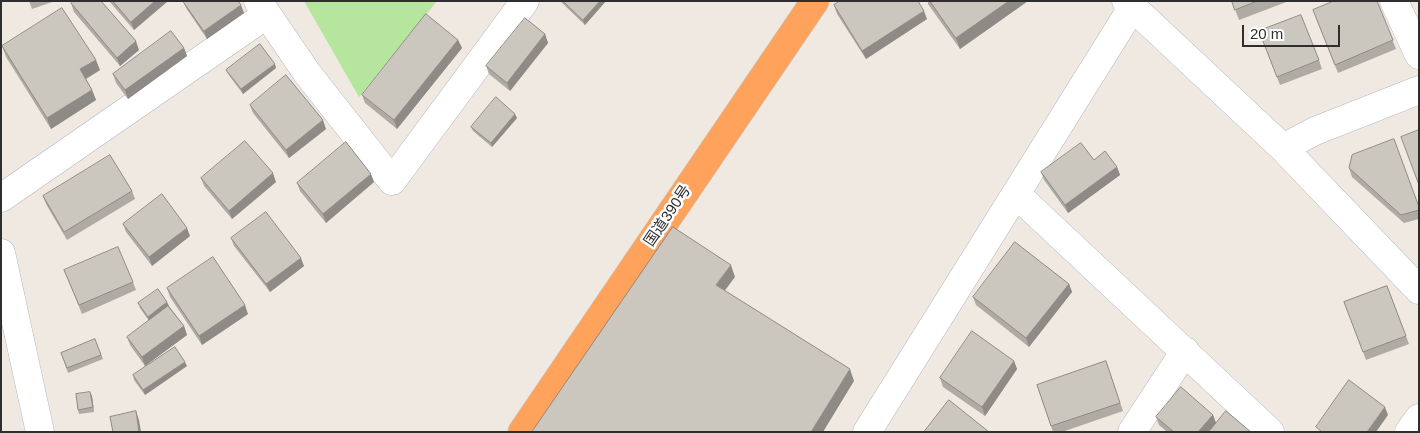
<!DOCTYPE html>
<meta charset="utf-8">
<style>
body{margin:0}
#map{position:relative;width:1420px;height:433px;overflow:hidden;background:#efe9e1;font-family:Helvetica,sans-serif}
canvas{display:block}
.frame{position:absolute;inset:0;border:2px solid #2e2e2e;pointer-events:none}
.scale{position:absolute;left:1242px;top:25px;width:98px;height:22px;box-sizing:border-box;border:2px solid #2e2e2e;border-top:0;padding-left:6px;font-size:15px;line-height:18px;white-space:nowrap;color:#2e2e2e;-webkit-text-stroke:4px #fff;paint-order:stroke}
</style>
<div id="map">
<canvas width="1420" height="433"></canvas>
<div class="frame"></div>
<div class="scale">20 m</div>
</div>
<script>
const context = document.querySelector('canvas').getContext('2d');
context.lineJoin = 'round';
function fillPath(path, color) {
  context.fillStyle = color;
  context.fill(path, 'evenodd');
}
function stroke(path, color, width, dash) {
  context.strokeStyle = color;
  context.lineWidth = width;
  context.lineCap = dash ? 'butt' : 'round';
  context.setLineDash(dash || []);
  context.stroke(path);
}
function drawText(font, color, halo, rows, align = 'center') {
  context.font = font + ' Helvetica,"Noto Sans JP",sans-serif';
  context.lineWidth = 5;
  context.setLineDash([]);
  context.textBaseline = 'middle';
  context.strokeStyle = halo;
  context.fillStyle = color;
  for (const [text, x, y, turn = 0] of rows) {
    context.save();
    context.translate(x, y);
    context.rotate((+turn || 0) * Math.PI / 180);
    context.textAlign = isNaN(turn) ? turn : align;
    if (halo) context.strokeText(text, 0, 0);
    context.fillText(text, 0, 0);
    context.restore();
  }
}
const green = new Path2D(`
 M304,1H437L359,97Z`);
const street = new Path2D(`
 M258,1L307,73L392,181L525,1
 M1394,1L1419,55
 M1283,148L1315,131L1419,90
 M1016,194L1270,432
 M1,198L266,15
 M867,432L1132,8
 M1132,432L1185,351`);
const secondary = new Path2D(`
 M1126,1L1283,148L1419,290
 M1,253L40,432
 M1409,432L1419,418`);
const highway = new Path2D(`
 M522,432L815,1`);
const wall = new Path2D(`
 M29,1H55L32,9Z
 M109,1H168L134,30Z
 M183,1L244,13L207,39L186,8Z
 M560,1H606L585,25Z
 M928,1H1028L960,49L928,4Z
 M1232,1H1289L1239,20Z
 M1377,1L1396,49L1338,73L1316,18Z
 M71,3L139,50L120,66L74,12Z
 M834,5L927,19L866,59L837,14Z
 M1259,31L1319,60L1322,69L1280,85Z
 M545,34L548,43L510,91L489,74L486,66Z
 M458,40L462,48L397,129L365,103L362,95Z
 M2,46L100,70L86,79L92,90L96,100L51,129L6,57Z
 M184,48L187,56L128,99L116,83L113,74Z
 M276,68L243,94L228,74L226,70Z
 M250,105L326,129L289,158L253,113Z
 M517,118L492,147L473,131L471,127Z
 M1094,160L1117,167L1120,175L1068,213L1044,180L1041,172Z
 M1349,168L1419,207V219L1404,223L1352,177Z
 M201,178L276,182L232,219L204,186Z
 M374,182L326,223L300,191L297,183Z
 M132,191L135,199L67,240L46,204L43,196Z
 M123,224L190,236L152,266L126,232Z
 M231,238L304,266L270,292L234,246Z
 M64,270L133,282L136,290L82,314Z
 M1069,284L1072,292L1029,347L976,305L973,297Z
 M1387,286L1409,344L1366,360L1344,302Z
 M167,288L248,314L202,345L170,297Z
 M138,303L169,306L184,326L187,335L145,366L130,345L127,337L149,321L140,308Z
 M95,339L103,359L68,373L61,353Z
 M1014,361L1017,369L985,416L943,387L940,378Z
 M1106,361L1123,411L1062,432H1053L1037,385Z
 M187,366L145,395L134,380L133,375Z
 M92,396L94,412L79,414L78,410Z
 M1213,415L1216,423L1208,432H1167L1159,425L1156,417Z`);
const shadedWall = new Path2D(`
 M155,1H168L134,30L131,22Z
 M600,1H606L585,25L583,20Z
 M1009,1H1028L960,49L956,38Z
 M241,5L244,13L207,39L204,31Z
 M924,11L927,19L866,59L862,51Z
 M545,34L548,43L510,91L507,83Z
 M458,40L462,48L397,129L394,120Z
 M136,41L139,50L120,66L117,58Z
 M184,48L187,56L128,99L125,90Z
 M96,60L100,70L84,80L80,69Z
 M275,64L276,68L243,94L241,89Z
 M92,90L96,100L51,129L47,118Z
 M515,114L517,118L492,147L491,143Z
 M323,120L326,129L289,158L286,150Z
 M1117,167L1120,175L1068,213L1065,205Z
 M273,173L276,182L232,219L229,211Z
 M371,174L374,182L326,223L323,214Z
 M187,228L190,236L152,266L149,257Z
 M301,258L304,266L270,292L266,284Z
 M731,265L735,277L720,297L716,285Z
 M1069,284L1072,292L1029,347L1026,338Z
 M167,302L169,306L149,321L148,317Z
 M245,305L248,314L202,345L199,336Z
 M184,326L187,335L145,366L142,357Z
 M1014,361L1017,369L985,416L982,407Z
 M185,362L187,366L145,395L143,390Z
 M850,369L854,381L823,432H811Z
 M90,392L92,396L94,412Z
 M1385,407L1388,415L1376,432H1367Z
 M136,411L139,420L141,432H139Z
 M1213,415L1216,423L1208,432H1198Z`);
const building = new Path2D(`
 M73,1H101L136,41L117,58L71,3Z
 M113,1H155L131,22Z
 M183,1H238L241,5L204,31Z
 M563,1H600L583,20Z
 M840,1H918L924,11L862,51L834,5Z
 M930,1H1009L956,38Z
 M1232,1H1257L1235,10Z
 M1334,1H1377L1393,40L1335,65L1313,10Z
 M62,8L96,60L80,69L92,90L47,118L2,46Z
 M426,14L458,40L394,120L362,95Z
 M1301,15L1319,60L1277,77L1259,31Z
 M525,18L545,34L507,83L486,66Z
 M171,31L184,48L125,90L113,74Z
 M260,44L275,64L241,89L226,70Z
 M286,75L323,120L286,150L250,105Z
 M496,97L515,114L491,143L471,127Z
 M1419,130V185L1401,137Z
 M1394,139L1419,207V210L1401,215L1349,168L1352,155Z
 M245,141L273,173L229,211L201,178Z
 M346,142L371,174L323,214L297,183Z
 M1081,143L1094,160L1105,151L1117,167L1065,205L1041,172Z
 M110,155L132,191L64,232L43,196Z
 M162,194L187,228L149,257L123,224Z
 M266,212L301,258L266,284L231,238Z
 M673,227L731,265L716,285L850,369L811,432H532Z
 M1015,242L1069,284L1026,338L973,297Z
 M118,247L133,282L79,305L64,270Z
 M213,257L245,305L199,336L167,288Z
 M1387,286L1406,336L1363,352L1344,302Z
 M158,289L167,302L148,317L138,303Z
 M168,306L184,326L142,357L127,337Z
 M972,331L1014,361L982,407L940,378Z
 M95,339L101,355L67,368L61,353Z
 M175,347L185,362L143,390L133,375Z
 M1106,361L1120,403L1051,426L1037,385Z
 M1349,380L1385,407L1367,432H1322L1316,427Z
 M1181,387L1213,415L1198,432H1174L1156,417Z
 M90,392L93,407L78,410L76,394Z
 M949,400L989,432H924Z
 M136,411L139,432H113L110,417Z
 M1226,411L1251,432H1209Z`);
const streetNames = [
 ["国道390号",668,216,-56]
];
fillPath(green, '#b6e59e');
stroke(street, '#b4b7c1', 29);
stroke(secondary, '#b4b7c1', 29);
stroke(highway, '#c9c9c9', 29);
stroke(street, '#fff', 28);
stroke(secondary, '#fff', 28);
stroke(highway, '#ffa35c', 28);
fillPath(wall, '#afaba4');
fillPath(shadedWall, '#8e8b86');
fillPath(building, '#cbc7bf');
stroke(building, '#8e8b86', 1);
drawText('15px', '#2e2e2e', '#fff', streetNames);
</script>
